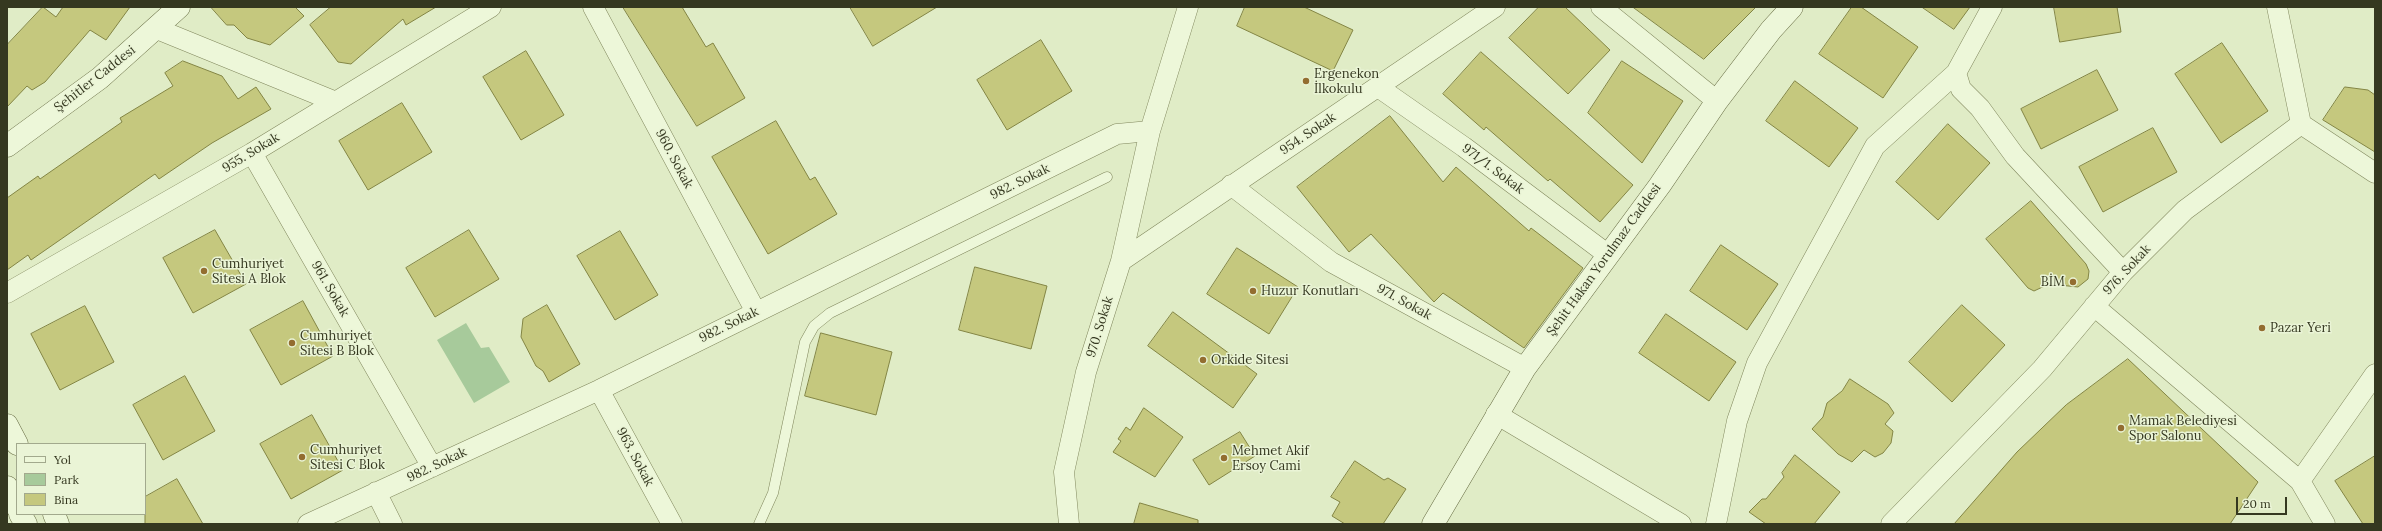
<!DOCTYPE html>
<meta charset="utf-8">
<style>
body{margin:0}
#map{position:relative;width:2382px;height:531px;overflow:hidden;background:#e0ecc6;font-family:Lora,serif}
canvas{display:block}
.frame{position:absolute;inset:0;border:8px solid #353820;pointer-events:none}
.legend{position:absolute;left:16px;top:443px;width:130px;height:72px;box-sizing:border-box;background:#eaf4d6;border:1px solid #a2a98d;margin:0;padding:5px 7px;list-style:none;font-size:12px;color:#353820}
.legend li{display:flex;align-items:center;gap:8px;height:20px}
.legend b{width:20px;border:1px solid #a2a98d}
.scale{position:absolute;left:2236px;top:497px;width:51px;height:18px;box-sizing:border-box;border:2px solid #353820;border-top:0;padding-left:5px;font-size:12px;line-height:14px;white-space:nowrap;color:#353820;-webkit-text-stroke:3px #eaf4d6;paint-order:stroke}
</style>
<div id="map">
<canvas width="2382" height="531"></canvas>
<div class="frame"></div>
<ul class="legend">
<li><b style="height:5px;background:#edf7d9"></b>Yol</li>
<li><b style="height:11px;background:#a7ca9b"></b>Park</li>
<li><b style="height:11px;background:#c5c87e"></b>Bina</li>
</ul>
<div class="scale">20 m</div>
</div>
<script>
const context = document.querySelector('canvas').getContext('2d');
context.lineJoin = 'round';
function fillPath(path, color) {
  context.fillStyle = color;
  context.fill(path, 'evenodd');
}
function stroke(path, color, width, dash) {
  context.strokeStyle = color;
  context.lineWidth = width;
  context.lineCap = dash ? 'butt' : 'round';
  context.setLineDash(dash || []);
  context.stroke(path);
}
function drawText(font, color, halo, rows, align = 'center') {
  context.font = font + ' Lora,serif';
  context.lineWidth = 3;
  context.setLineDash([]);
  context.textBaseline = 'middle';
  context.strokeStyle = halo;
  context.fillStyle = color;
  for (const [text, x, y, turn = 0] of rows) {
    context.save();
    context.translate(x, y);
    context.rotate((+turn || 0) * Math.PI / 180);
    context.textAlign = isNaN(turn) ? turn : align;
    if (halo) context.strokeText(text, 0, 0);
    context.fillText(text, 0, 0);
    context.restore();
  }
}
const green = new Path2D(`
 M466,323L481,348L489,347L510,382L474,403L437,340Z`);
const building = new Path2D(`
 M43,7L56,17L63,7H130L106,40L90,30L45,82L32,90L27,86L7,107V45Z
 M211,7H295L304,16L270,45L247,38L234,25H227Z
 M331,7H436L406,25L403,19L351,64L338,62L310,25Z
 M623,7H682L706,47L713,43L745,98L697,126Z
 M850,7H937L873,46Z
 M1245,7H1304L1353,30L1333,71L1237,26Z
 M1539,7H1565L1610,50L1568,94L1509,38Z
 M1633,7H1756L1704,59Z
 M1852,7H1861L1918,47L1883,98L1819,54Z
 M1922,7H1970L1954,29Z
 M2054,7H2117L2121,32L2060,42Z
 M1041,40L1072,91L1007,130L977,80Z
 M2222,43L2268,111L2221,143L2175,74Z
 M526,51L564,115L521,140L483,77Z
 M1481,52L1633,185L1600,222L1550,179L1548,181L1486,127L1484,130L1443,94Z
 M183,61L222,76L238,99L256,87L271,109L212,143L159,179L155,174L31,260L28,255L7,270V198L38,176L40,179L122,122L120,118L173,86L165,73Z
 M1622,61L1683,101L1642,163L1588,113Z
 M2097,70L2118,110L2041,149L2021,109Z
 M1795,81L1858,128L1829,167L1766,121Z
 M2345,87L2368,90L2375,95V152L2323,120Z
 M402,103L432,152L368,190L339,141Z
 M1390,116L1443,182L1456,167L1529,231L1531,228L1583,268L1524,348L1443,293L1434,302L1371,234L1349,252L1297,187Z
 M776,121L810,180L815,177L837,214L768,254L712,157Z
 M1948,124L1990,163L1938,220L1896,182Z
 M2153,128L2177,172L2103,212L2079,167Z
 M2031,201L2086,264L2089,271L2088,279L2078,287L2049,284L2034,291L2028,288L1986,239Z
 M215,230L246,284L193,313L163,258Z
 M469,230L499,279L435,317L406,268Z
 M620,231L658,295L615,320L577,256Z
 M1721,245L1778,284L1747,330L1690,291Z
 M1237,248L1298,287L1269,334L1207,294Z
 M975,267L1047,286L1031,349L959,330Z
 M303,301L333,356L281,385L250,330Z
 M547,305L580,364L549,382L543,371L536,366L521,337L523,319Z
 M1962,305L2005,345L1952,402L1909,362Z
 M85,306L114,362L60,390L31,334Z
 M1173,312L1257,374L1233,408L1148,346Z
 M1666,314L1736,362L1709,401L1639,353Z
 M821,333L892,352L876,415L805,396Z
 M2128,359L2258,482L2230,524H1954L2017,452L2066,405Z
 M185,376L215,431L163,460L133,405Z
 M1850,379L1888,404L1894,413L1885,424L1893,431L1891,443L1883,453L1875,457L1864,450L1852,462L1838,454L1812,429L1823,417L1827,403L1842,391Z
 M1144,408L1183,437L1155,477L1113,452L1121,441L1118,439L1126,427L1130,430Z
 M312,415L343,470L291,499L260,444Z
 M1240,432L1255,456L1209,485L1193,460Z
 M1795,455L1840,492L1814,524H1766L1749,512L1762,499H1766L1784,477L1782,473Z
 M2375,456V524H2363L2335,481Z
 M1355,461L1384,480L1388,478L1406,489L1383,524H1345L1332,516L1340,502L1331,497Z
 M177,479L203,524H145V497Z
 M1140,503L1198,520V524H1134Z`);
const lane = new Path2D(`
 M759,524L773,493L805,342L814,326L830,313L1107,177`);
const street = new Path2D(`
 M593,7L756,312
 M1601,7L1717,101
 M1992,7L1956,73L1961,89L1980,108L2015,156L2123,272
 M2277,7L2301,124
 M157,29L336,102
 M1378,87L1464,147L1607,254
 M2301,124L2375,173
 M252,153L432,467
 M1231,185L1331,262L1525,368
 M1121,261L1495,7
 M7,293L252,153L491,7
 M2094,306L2300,481L2325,524
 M599,390L672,524
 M1496,414L1681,524
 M2300,481L2375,374
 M376,492L392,524
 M308,524L599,390L1117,134L1150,131
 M1069,524L1064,472L1086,372L1121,261L1150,131L1188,7
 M1716,524L1737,421L1757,363L1875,146L1956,73
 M1891,524L2042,369L2123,272L2185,210L2301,124`);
const secondary = new Path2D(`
 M7,146L100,78L179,7
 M7,425L17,444
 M7,487L17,507
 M20,514L26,524
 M54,514L58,524
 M1433,524L1525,368L1660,185L1717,101L1771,30L1792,7`);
const markers = [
 [1306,81,4,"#936d30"],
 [204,271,4,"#936d30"],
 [2073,282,4,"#936d30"],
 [1253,291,4,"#936d30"],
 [2262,328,4,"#936d30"],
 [292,343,4,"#936d30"],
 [1203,360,4,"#936d30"],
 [2121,428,4,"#936d30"],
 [302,457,4,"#936d30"],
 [1224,458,4,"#936d30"]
];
const poiNames = [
 ["Ergenekon",1314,74],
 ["İlkokulu",1314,89],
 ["Cumhuriyet",212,264],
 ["Sitesi A Blok",212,279],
 ["BİM",2065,282,"right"],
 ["Huzur Konutları",1261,291],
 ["Pazar Yeri",2270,328],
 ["Cumhuriyet",300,336],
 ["Sitesi B Blok",300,351],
 ["Orkide Sitesi",1211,360],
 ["Mamak Belediyesi",2129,421],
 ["Spor Salonu",2129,436],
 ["Cumhuriyet",310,450],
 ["Sitesi C Blok",310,465],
 ["Mehmet Akif",1232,451],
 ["Ersoy Cami",1232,466]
];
const streetNames = [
 ["Şehitler Caddesi",95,79,-38],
 ["954. Sokak",1308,134,-34],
 ["955. Sokak",251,153,-31],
 ["960. Sokak",674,159,62],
 ["971/1. Sokak",1493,169,37],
 ["982. Sokak",1020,182,-26],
 ["Şehit Hakan Yorulmaz Caddesi",1604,260,-54],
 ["976. Sokak",2127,270,-47],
 ["961. Sokak",330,289,60],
 ["971. Sokak",1404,302,29],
 ["982. Sokak",729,325,-26],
 ["970. Sokak",1100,327,-73],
 ["963. Sokak",635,457,62],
 ["982. Sokak",437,465,-25]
];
fillPath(green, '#a7ca9b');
fillPath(building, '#c5c87e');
stroke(building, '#838544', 1);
stroke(lane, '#80875d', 11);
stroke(street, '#80875d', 21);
stroke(secondary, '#646940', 23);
stroke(lane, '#edf7d9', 10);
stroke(street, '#edf7d9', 20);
stroke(secondary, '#edf7d9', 22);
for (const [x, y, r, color] of markers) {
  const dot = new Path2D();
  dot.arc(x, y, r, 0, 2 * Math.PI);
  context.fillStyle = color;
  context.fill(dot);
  stroke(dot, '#eaf4d6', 1.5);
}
drawText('13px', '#353820', '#eaf4d6', poiNames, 'left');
drawText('13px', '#353820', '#eaf4d6', streetNames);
</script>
